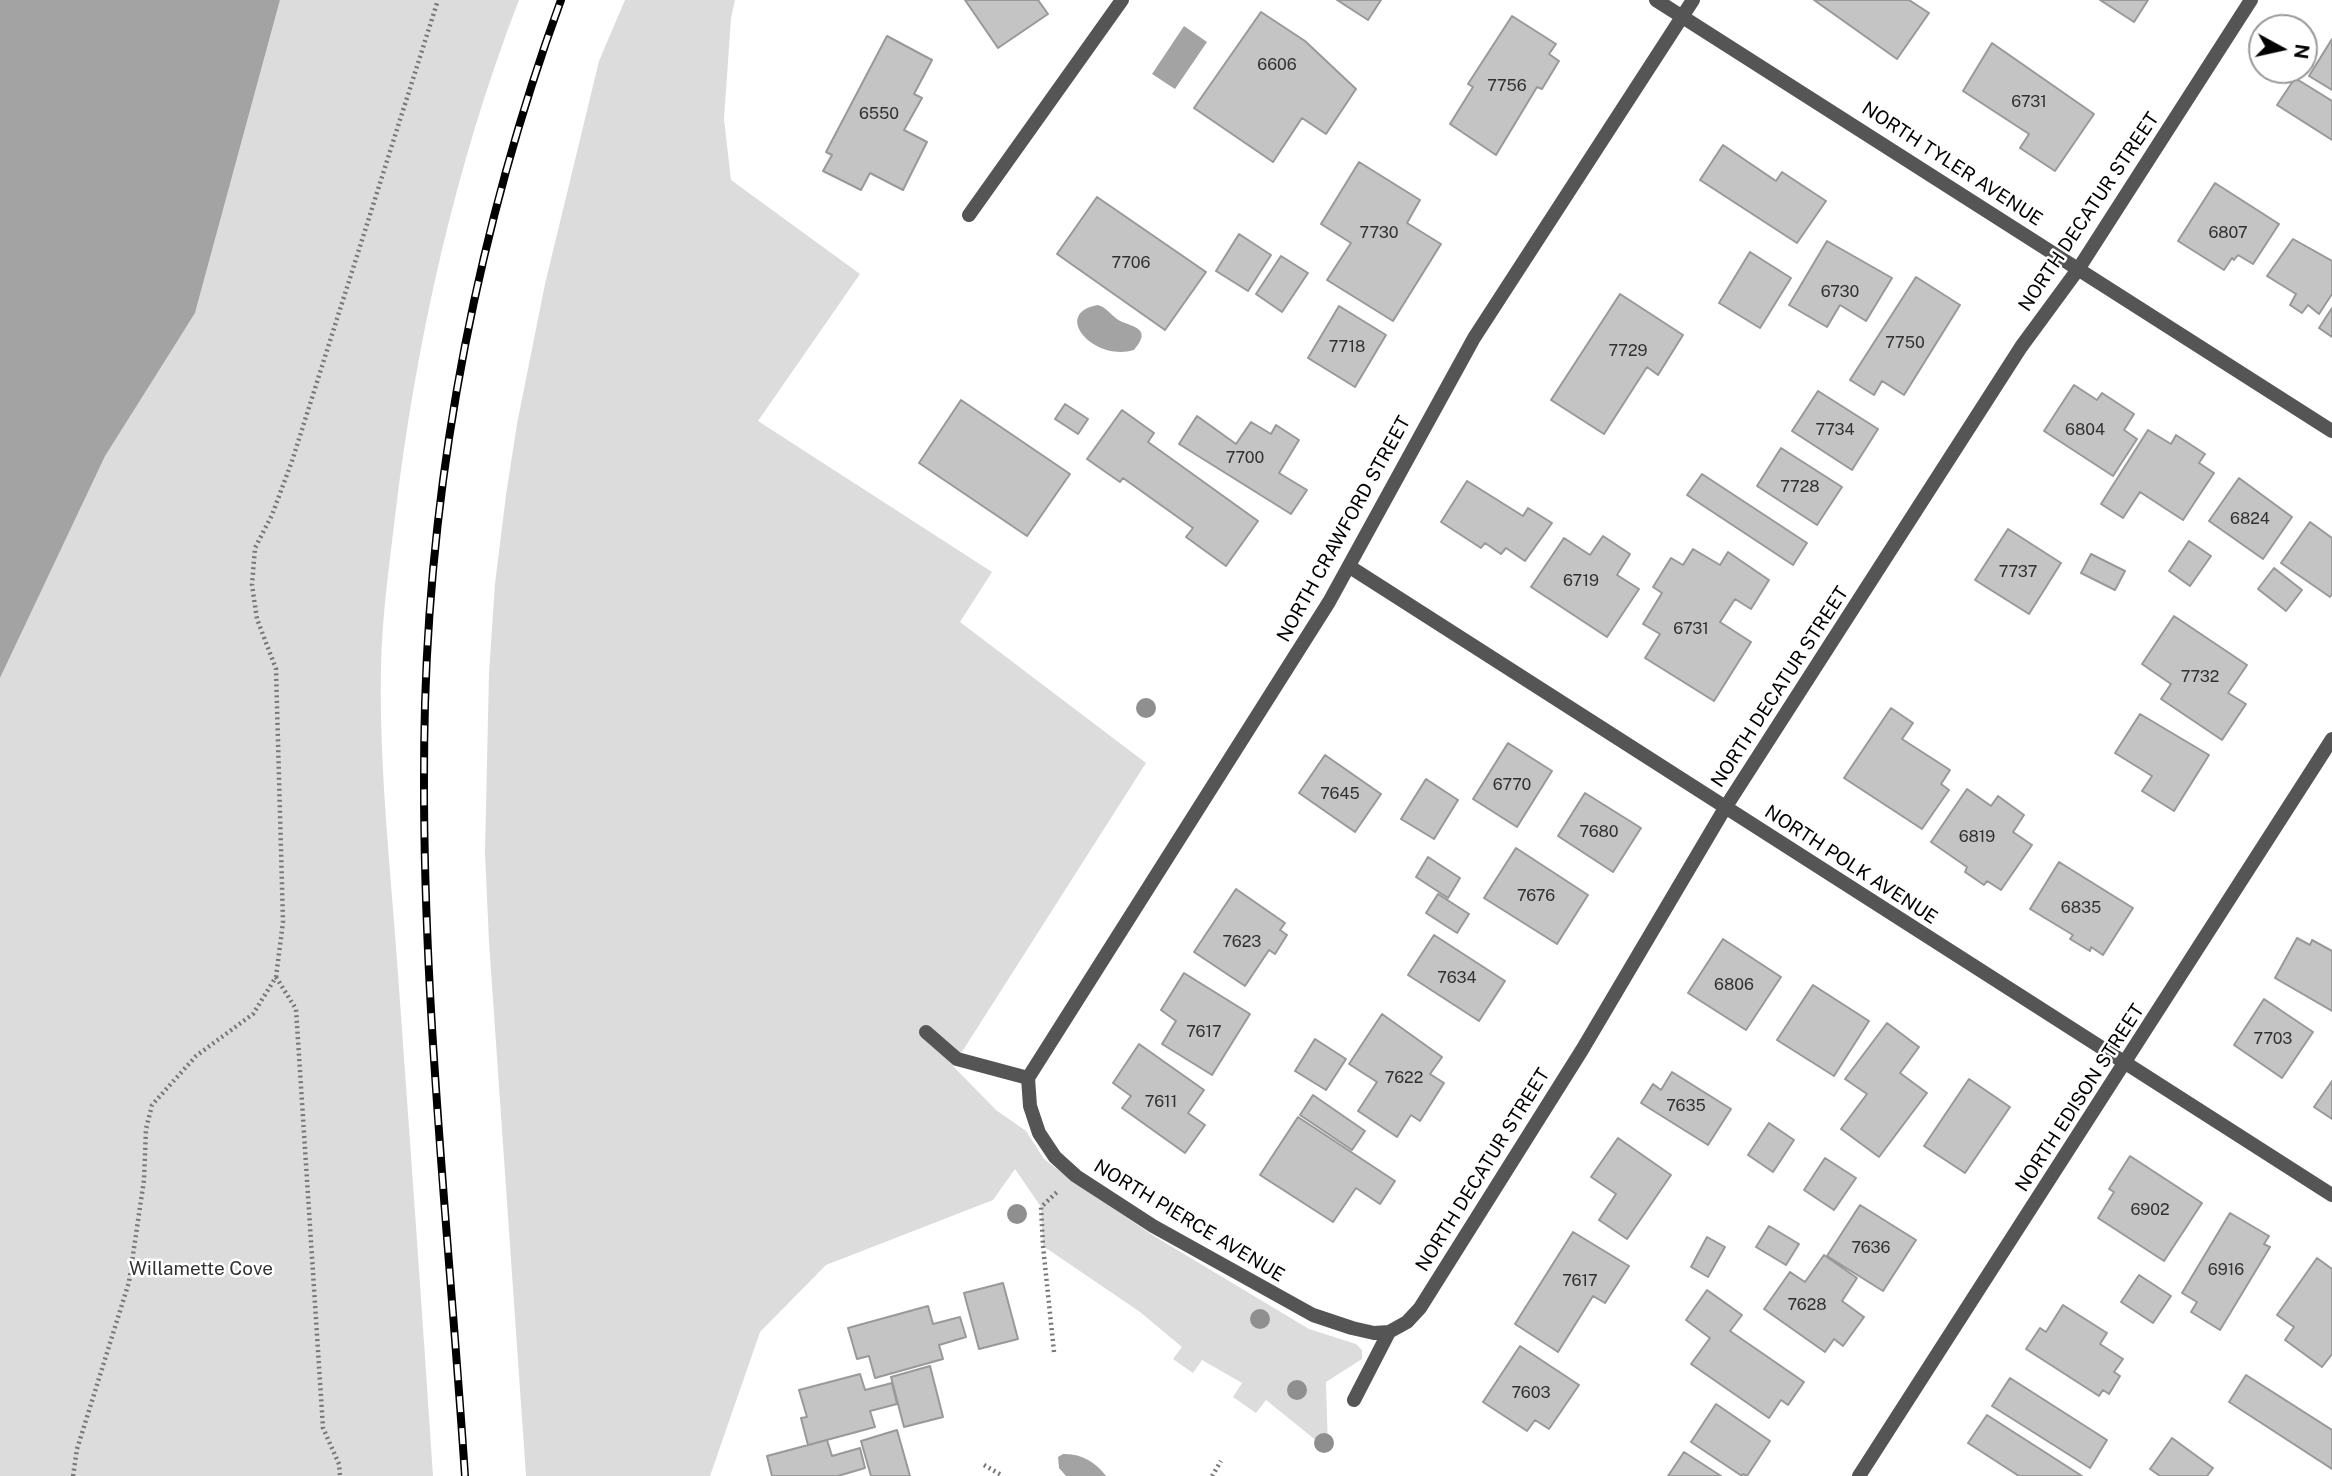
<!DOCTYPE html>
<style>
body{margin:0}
#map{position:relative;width:2332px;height:1476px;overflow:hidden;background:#fff;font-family:"Public Sans",sans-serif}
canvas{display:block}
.north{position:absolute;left:2248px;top:14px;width:70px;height:70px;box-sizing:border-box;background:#fff;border:2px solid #999;border-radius:50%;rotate:98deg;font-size:19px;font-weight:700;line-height:28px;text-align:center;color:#000}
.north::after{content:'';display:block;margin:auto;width:24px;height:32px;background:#000;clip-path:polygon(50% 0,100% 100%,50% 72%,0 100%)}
</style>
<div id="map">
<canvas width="2332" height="1476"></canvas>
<div class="north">N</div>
</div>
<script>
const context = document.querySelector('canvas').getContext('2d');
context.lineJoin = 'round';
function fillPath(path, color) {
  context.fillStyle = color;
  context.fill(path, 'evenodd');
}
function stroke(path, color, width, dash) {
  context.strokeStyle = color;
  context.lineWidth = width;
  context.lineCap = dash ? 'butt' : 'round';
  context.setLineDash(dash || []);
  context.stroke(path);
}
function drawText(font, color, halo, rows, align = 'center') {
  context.font = font + ' "Public Sans",sans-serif';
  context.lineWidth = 5;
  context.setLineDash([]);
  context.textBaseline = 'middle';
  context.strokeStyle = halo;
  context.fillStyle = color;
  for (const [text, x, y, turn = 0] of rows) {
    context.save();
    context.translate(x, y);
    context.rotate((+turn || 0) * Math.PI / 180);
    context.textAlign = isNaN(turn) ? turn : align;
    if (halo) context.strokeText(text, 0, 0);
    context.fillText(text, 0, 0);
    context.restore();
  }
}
const green = new Path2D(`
 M280,0H519C455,165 416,342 395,517C389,567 382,617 381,667C379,769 391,872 398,974C410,1141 422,1309 433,1476H0V678L55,561L86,474L195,313Z
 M625,0H735L731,18L724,119L731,180L860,274L758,421L992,572L960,622L1146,763L953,1066L996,1110L1026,1131L1044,1159L1074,1182L1154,1236L1309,1329L1356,1344L1362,1350V1359L1326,1382L1328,1450L1266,1400L1256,1413L1233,1397L1242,1383L1202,1360L1193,1373L1173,1359L1182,1347L1140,1312L1043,1246L1041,1207L1015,1169L993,1200L826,1265L760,1332L710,1476H526L489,942L485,852L489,673L495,584L506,495L517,424L545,284L599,61Z`);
const water = new Path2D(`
 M0,0H280L195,313L105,456L0,678Z
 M1184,26L1207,42L1175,89L1152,74Z
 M1098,305C1107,308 1109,313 1117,319C1128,327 1155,326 1134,350C1093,362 1051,313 1098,305Z
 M1063,1454C1080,1453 1096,1462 1106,1476H1066L1059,1468L1058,1457Z`);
const building = new Path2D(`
 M965,0H1038L1048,14L998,48Z
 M1337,0H1381L1368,20Z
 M1814,0H1909L1929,13L1897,59Z
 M2100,0H2148L2134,22Z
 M1261,12L1305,41L1356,89L1326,134L1302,118L1273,162L1194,108Z
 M1512,16L1556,44L1549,54L1559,61L1542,89L1537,87L1496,155L1450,124L1473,87L1468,84Z
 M887,36L932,60L914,94L922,98L904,130L927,142L903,190L870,173L861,190L823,171L832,155L826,152Z
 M2332,39V90L2309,76Z
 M1992,43L2094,114L2055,171L2020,148L2029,134L1963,91Z
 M2295,78L2332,101V140L2277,105Z
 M1723,145L1776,181L1782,172L1826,201L1797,243L1700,180Z
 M1359,162L1420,200L1407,223L1441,244L1393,321L1327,280L1351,243L1321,224Z
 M2215,183L2279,224L2253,264L2238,255L2234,260L2232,258L2224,270L2178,241Z
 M1097,197L1206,272L1165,330L1057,254Z
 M1239,234L1271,255L1248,291L1216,271Z
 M2293,239L2332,261V294L2319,314L2308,305L2302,313L2290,305L2296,294L2267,276Z
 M1827,241L1892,278L1866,321L1840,305L1827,327L1789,305Z
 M1750,252L1791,278L1760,328L1719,303Z
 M1281,256L1308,273L1282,312L1256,294Z
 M1916,277L1960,305L1904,395L1882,381L1874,395L1850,380Z
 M1620,294L1683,335L1658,375L1647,367L1604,434L1551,400Z
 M1339,306L1386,335L1355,387L1308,358Z
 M2332,308V337L2319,328Z
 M2074,385L2097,400L2102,393L2134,414L2124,430L2137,439L2113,476L2044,431Z
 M1818,391L1878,429L1852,470L1792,431Z
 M961,400L1070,474L1027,536L919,463Z
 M1065,404L1088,419L1078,434L1055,419Z
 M1122,410L1154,433L1148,442L1258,521L1226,566L1186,537L1193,528L1123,478L1120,482L1087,459Z
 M1197,416L1236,444L1251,422L1271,434L1276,425L1299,440L1279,473L1307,490L1291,514L1179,444Z
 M2148,430L2171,444L2176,435L2205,454L2199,463L2214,473L2183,520L2140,492L2123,518L2101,504Z
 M1781,448L1842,487L1817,525L1757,486Z
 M1702,474L1807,543L1793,565L1687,495Z
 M2239,478L2292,517L2263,559L2209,521Z
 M1467,481L1523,516L1528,508L1552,523L1525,561L1506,548L1501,554L1485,543L1481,548L1441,522Z
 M2310,522L2332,538V594L2330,597L2281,563Z
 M2008,529L2061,563L2029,614L1975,580Z
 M1603,536L1630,554L1617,575L1639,589L1607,637L1531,587L1564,538L1590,555Z
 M2189,541L2211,556L2190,586L2169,571Z
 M1693,549L1720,565L1728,552L1769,580L1751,609L1735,599L1720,622L1751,642L1714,701L1645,658L1660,634L1643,624L1662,593L1653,587L1671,558L1683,565Z
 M2091,554L2125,571L2115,590L2081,573Z
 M2274,568L2302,590L2286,611L2258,589Z
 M2174,616L2247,665L2228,693L2246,704L2222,740L2161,699L2171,684L2142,664Z
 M1891,708L1913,723L1902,739L1950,770L1941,784L1949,790L1922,829L1844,778Z
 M2140,714L2209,755L2174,811L2142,791L2152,776L2115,753Z
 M1508,743L1552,771L1517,827L1473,799Z
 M1325,755L1381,794L1355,832L1299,793Z
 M1426,779L1458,800L1434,839L1401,819Z
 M1967,789L1991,806L1998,796L2024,815L2013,832L2032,845L2001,890L1987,881L1984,885L1965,872L1967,867L1931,842Z
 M1585,793L1641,828L1613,872L1558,836Z
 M1516,848L1588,895L1557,944L1484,898Z
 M1428,857L1460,878L1448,898L1416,877Z
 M2059,862L2133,908L2103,955L2091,947L2090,951L2070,939L2073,935L2030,909Z
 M1236,889L1285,923L1280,930L1287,935L1275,954L1269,950L1245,986L1194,952Z
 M1438,894L1469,914L1457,933L1426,913Z
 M1434,935L1505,981L1479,1021L1408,975Z
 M2297,938L2310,945L2312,940L2332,951V1011L2275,978Z
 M1723,939L1781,977L1746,1030L1688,993Z
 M1184,973L1250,1014L1212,1075L1162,1044L1176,1021L1161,1010Z
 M1813,985L1869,1021L1834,1076L1777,1040Z
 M2264,999L2313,1032L2282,1078L2234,1045Z
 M1382,1014L1442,1057L1430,1074L1444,1083L1420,1121L1411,1115L1397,1137L1358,1111L1377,1082L1349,1064Z
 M1887,1023L1919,1047L1900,1073L1927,1093L1879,1157L1841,1129L1867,1094L1845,1079Z
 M1315,1039L1346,1059L1326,1090L1295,1071Z
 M1139,1044L1204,1090L1188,1113L1205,1125L1185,1153L1122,1108L1131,1096L1113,1083Z
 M1672,1072L1731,1109L1708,1145L1641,1103L1653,1084L1661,1090Z
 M1969,1079L2010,1107L1965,1173L1924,1146Z
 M2332,1081V1119L2314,1107Z
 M1313,1095L1365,1131L1352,1150L1300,1115Z
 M1298,1117L1395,1181L1380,1204L1356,1188L1333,1222L1260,1175Z
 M1769,1123L1794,1140L1773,1172L1748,1155Z
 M1618,1138L1671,1175L1627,1239L1599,1220L1616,1194L1591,1177Z
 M2130,1156L2202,1203L2164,1261L2098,1218L2114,1192L2109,1189Z
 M1825,1158L1856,1178L1834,1210L1804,1190Z
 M1860,1205L1916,1240L1883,1291L1827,1256Z
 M2230,1213L2269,1236L2264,1244L2270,1247L2220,1330L2191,1312L2197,1302L2182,1293Z
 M1769,1226L1799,1244L1786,1265L1756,1247Z
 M1573,1232L1629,1266L1605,1303L1593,1296L1558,1352L1515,1324Z
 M1707,1237L1725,1247L1708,1277L1691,1267Z
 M1824,1255L1857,1278L1842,1301L1864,1317L1843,1346L1834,1339L1825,1352L1764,1309L1790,1272L1805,1282Z
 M2317,1258L2332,1269V1354L2322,1367L2285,1340L2294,1327L2277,1315Z
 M2139,1275L2171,1296L2153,1323L2121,1302Z
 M1003,1283L1018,1339L979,1349L964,1293Z
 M1707,1290L1742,1315L1730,1331L1804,1382L1788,1405L1781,1400L1769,1418L1691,1364L1710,1338L1686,1320Z
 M2063,1305L2107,1333L2100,1344L2123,1359L2114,1372L2120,1376L2109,1394L2103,1390L2099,1396L2026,1349L2040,1328L2046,1332Z
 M928,1306L933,1324L960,1317L966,1337L939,1345L943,1359L875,1378L869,1356L857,1359L848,1328Z
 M1520,1346L1579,1385L1549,1429L1535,1420L1527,1431L1483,1402Z
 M930,1366L943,1417L904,1427L891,1377Z
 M860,1374L865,1390L892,1383L897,1404L870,1411L875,1427L808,1445L801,1418L807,1417L799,1390Z
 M2246,1375L2332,1430V1469L2229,1402Z
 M2010,1378L2107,1440L2090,1468L1992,1406Z
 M1716,1404L1770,1441L1747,1476L1743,1474L1742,1476L1691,1442Z
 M1987,1415L2082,1476H2019L1968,1443Z
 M897,1430L910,1476H871L861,1441Z
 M2172,1438L2213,1468L2207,1476H2160L2150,1469Z
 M827,1440L832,1456L860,1448L865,1468L838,1476H772L767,1456Z
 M1684,1452L1721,1476H1668Z`);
const path = new Path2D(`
 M276,977L296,1009L323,1428L339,1464L340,1476
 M1054,1352L1043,1246L1041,1207L1057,1192
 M984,1465L1003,1476
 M73,1476L77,1449L129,1282L144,1180L146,1129L152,1105L196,1056L253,1014L276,977L283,922L276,669L257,619L252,585L255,548L272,515L292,461L438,0
 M1212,1476L1221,1461`);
const service = new Path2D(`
 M926,1032L957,1059L1028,1078`);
const minor = new Path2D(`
 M1656,0L2332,431
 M969,215L1122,0
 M1350,567L2332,1195
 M1389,1332L1374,1333L1352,1328L1313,1315L1153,1226L1076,1176L1055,1157L1039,1133L1030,1106L1028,1078L1329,602L1474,338L1693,0
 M1354,1400L1389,1332L1407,1322L1420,1308L1582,1050L1725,808L2021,347L2079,268L2251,0
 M1859,1476L2332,739`);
const rail = new Path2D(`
 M465,1476C448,1219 418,962 425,704C432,465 479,224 561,0`);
const trees = [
 [1146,708],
 [1017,1214],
 [1260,1319],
 [1297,1390],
 [1324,1443]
];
const numberNames = [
 ["6606",1277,65],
 ["7756",1507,86],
 ["6731",2029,102],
 ["6550",879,114],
 ["7730",1379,233],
 ["6807",2228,233],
 ["7706",1131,263],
 ["6730",1840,292],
 ["7750",1905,343],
 ["7718",1347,347],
 ["7729",1628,351],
 ["7734",1835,430],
 ["6804",2085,430],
 ["7700",1245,458],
 ["7728",1800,487],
 ["6824",2250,519],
 ["7737",2018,572],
 ["6719",1581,581],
 ["6731",1691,629],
 ["7732",2200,677],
 ["6770",1512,785],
 ["7645",1340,794],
 ["7680",1599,832],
 ["6819",1977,837],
 ["7676",1536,896],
 ["6835",2081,908],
 ["7623",1242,942],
 ["7634",1457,978],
 ["6806",1734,985],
 ["7617",1204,1032],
 ["7703",2273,1039],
 ["7622",1404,1078],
 ["7611",1161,1102],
 ["7635",1686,1106],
 ["6902",2150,1210],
 ["7636",1871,1248],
 ["6916",2226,1270],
 ["7617",1580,1281],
 ["7628",1807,1305],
 ["7603",1531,1393]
];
const streetNames = [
 ["NORTH TYLER AVENUE",1952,164,33],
 ["NORTH DECATUR STREET",2089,212,-56],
 ["NORTH CRAWFORD STREET",1344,529,-61],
 ["NORTH DECATUR STREET",1780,687,-57],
 ["NORTH POLK AVENUE",1851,865,33],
 ["NORTH EDISON STREET",2080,1098,-57],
 ["NORTH DECATUR STREET",1483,1170,-58],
 ["NORTH PIERCE AVENUE",1189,1221,31]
];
const parkNames = [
 ["Willamette Cove",201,1269]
];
fillPath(green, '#dcdcdc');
fillPath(water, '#a3a3a3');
fillPath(building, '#c4c4c4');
stroke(building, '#999', 2);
stroke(path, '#777', 4.5, [2, 3.5]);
stroke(service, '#555', 14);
stroke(minor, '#555', 14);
stroke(rail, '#000', 8);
stroke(rail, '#fff', 5, [16]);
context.fillStyle = '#8f8f8f';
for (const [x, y] of trees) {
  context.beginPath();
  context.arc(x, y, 10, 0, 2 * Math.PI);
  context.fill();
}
drawText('16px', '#313131', null, numberNames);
drawText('19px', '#000', '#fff', streetNames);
drawText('19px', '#333', '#fff', parkNames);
</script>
